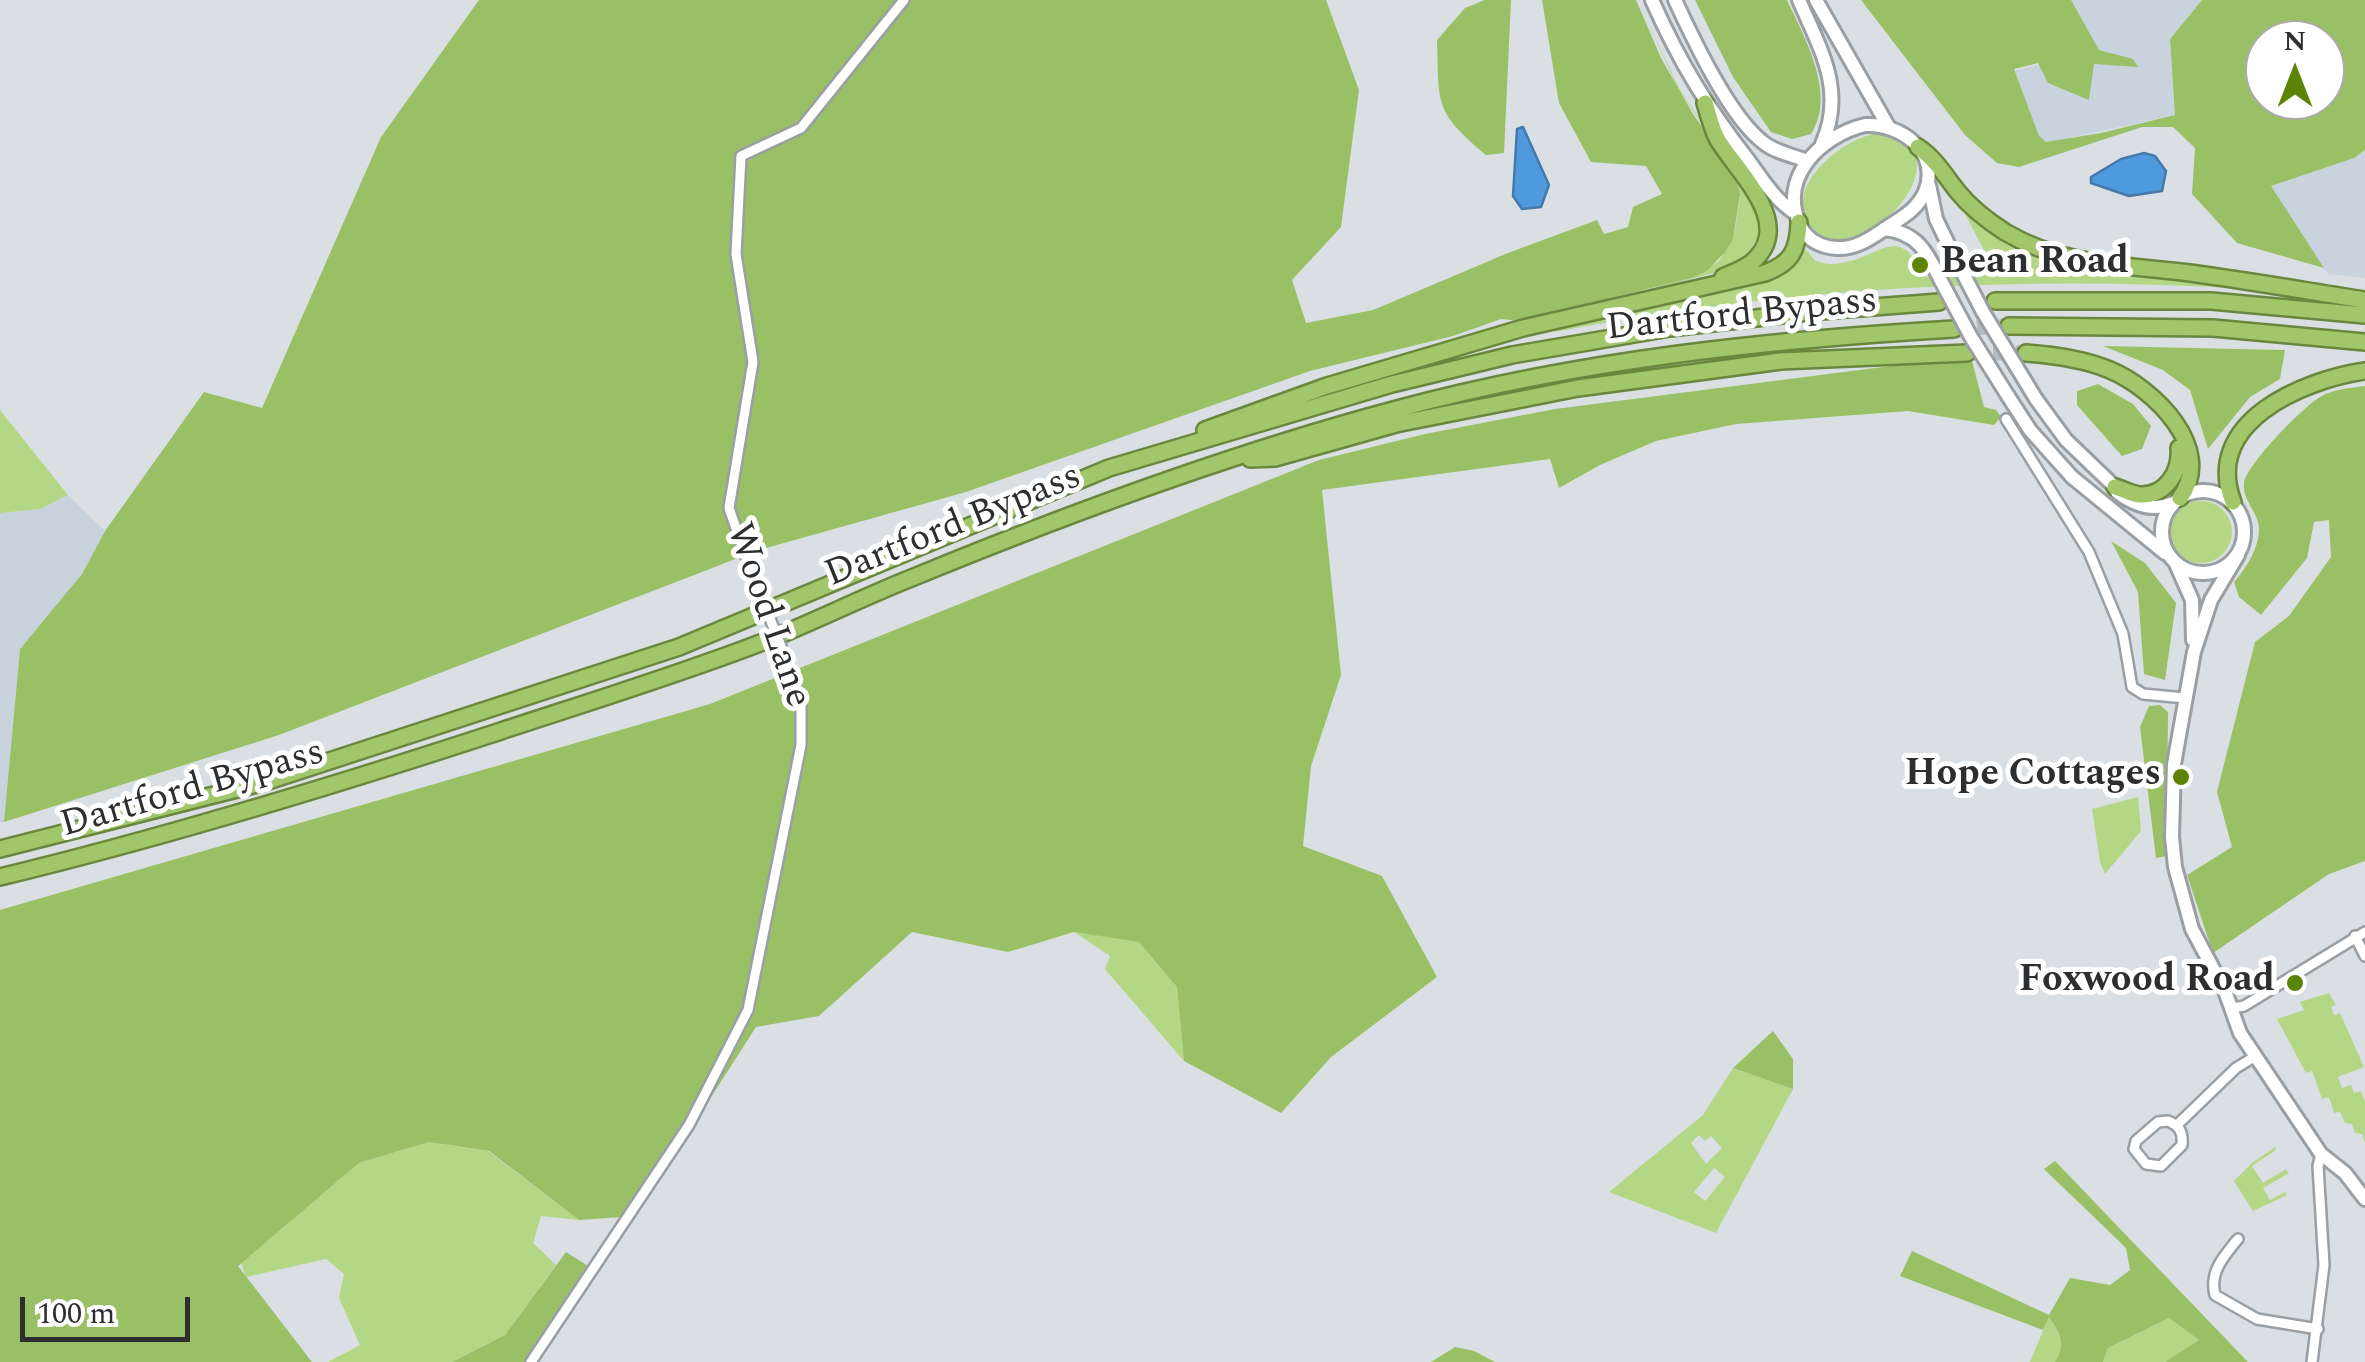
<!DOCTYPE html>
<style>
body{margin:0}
#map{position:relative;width:2365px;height:1362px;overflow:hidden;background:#dadfe4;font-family:Spectral,serif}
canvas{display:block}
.north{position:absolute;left:2245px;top:20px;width:100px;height:100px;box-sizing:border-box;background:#fff;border:2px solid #ababac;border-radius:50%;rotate:0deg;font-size:28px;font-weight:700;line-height:40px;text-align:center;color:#2c2e30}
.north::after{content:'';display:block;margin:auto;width:35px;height:45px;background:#5c8407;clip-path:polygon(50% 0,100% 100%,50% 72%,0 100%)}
.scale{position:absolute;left:20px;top:1297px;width:170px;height:45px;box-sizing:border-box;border:5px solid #2c2e30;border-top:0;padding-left:12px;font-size:30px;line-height:35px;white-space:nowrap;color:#2c2e30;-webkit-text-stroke:8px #fff;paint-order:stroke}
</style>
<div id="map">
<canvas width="2365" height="1362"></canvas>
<div class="north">N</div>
<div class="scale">100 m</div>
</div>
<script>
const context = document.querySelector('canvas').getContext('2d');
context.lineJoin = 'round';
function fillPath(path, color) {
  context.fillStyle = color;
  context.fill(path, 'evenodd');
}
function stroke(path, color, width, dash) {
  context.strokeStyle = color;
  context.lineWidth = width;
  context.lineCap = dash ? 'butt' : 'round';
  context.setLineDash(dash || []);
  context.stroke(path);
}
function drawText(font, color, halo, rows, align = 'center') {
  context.font = font + ' Spectral,serif';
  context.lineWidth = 10;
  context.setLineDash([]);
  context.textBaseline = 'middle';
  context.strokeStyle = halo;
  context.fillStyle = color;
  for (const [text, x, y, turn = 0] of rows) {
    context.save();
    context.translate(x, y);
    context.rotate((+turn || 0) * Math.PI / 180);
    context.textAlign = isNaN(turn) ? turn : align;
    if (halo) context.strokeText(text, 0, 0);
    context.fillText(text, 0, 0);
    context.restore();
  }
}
const built = new Path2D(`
 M2063,0H2202L2170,39L2175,115L2041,144L2013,71L2066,59Z
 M2365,150V278L2328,274L2270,186L2354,158Z
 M68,495L105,531L82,574L20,649L4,822H0V513L41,509Z`);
const green = new Path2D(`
 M1637,0L1680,90L1736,173L1758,213L1759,235L1746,258L1714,273L1577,309L1696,276L1719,261L1734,235L1740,198L1734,172L1679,90Z
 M1883,133C1966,154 1876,252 1828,238C1818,235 1810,227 1806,218C1788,181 1849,133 1883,133Z
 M1963,210L2016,247L2084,270L2254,289C2021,275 1785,287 1555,332L1554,329L1780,274L1794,265L1805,249C1810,253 1812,258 1816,261C1820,263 1829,264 1832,264C1881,262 1895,218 1926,277L1975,263L1986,254Z
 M0,410L68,495L41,509L0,513Z
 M2170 532a31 31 0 1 1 62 0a31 31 0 1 1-62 0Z
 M2138,797L2141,831L2105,874L2100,862L2092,809Z
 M1074,932L1139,941L1177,987L1184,1061L1105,969L1110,956Z
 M2329,993L2336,1005L2331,1007L2334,1015L2340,1013L2364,1067L2338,1077L2342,1088L2351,1085L2354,1093L2361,1091L2365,1102V1143L2362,1134L2355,1133L2352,1124L2345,1123L2340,1112L2334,1113L2329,1097L2322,1099L2312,1071L2306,1073L2277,1019L2304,1010L2300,1002Z
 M1733,1068L1793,1089L1716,1233L1609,1192L1703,1115ZM1699,1135L1705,1141L1711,1136L1722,1148L1706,1164L1691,1143ZM1714,1168L1725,1177L1705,1201L1694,1192Z
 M429,1142L488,1151L579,1220L541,1216L533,1243L556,1265L505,1335L452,1362H328L360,1345L339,1298L344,1274L326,1259L246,1277L241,1263L359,1163Z
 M2275,1147L2276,1150L2252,1166L2263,1183L2286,1169L2289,1173L2263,1188L2270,1200L2285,1192L2287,1195L2253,1211L2234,1181L2252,1163Z
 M2049,1316C2059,1333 2066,1344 2055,1362H2030Z
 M2169,1318L2199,1340L2165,1362H2103L2108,1348Z`);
const forest = new Path2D(`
 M479,0H1326L1359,90L1341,227L1292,280L1306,323L1373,310L1508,253L1597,220L1604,234L1628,227L1633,207L1662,194L1646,166L1591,162L1559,103L1542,0H1636L1661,58L1693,114L1735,175L1740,194L1733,239L1725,252L1707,271L1691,278L1520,321L1501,319L1453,336L1310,371L966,492L759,550L279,735L4,822L20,649L82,574L105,531L204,392L262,408L381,137Z
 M1485,0H1511L1504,153L1486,155C1434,111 1439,105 1437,40L1465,8Z
 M1695,0H1787C1805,39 1837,94 1811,134L1792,139L1771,132L1733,77Z
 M1861,0H2071L2099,50L2133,59L2138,67L2094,64L2089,100L2048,83L2038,63L2014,69L2039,136L2046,142L2101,133L2175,115L2170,39L2202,0H2365V150L2354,158L2271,186L2324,268L2237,243L2192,194L2195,148L2173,127H2142L2019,167L1997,163L1965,135ZM2265,40H2325V100H2265Z
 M2103,346L2285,350L2280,379L2250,397L2208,449L2190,390L2163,370Z
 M1972,361L1984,407L1996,410L2001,417L1994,425L1908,411L1736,424L1656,441L1600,465L1559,488L1550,459L1322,490L1341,675L1311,766L1303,846L1382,876L1437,977L1331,1057L1281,1113L1184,1061L1177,987L1139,942L1074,932L1008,952L912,932L819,1016L756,1027L635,1216L579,1220L489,1151L429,1142L359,1163L238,1266L312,1362H0V910L710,704L1319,460L1425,434L1555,409L1922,362Z
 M2098,384L2133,404L2151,426L2142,449L2122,456L2077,405V391Z
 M2365,386V861L2329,874L2213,953L2187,875L2232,847L2217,792L2255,642L2289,616L2331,557L2329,520L2314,522L2307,558L2261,615L2239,597L2234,582C2247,568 2265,539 2257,519C2253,508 2242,496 2244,483C2247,464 2303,407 2320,397C2333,389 2350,388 2365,386Z
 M2111,541L2145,563L2176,603L2165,680L2144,674L2138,592Z
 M2160,705L2168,712L2167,856L2156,858L2140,727L2149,706Z
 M1773,1031L1793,1059V1089L1733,1068Z
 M2055,1161L2248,1362H2165L2199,1340L2169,1318L2108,1348L2103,1362H2055C2066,1344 2060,1333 2049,1317L2043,1330L1900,1276L1912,1251L2049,1315L2070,1278L2110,1285L2130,1270L2126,1248L2044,1169Z
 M566,1252L588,1266L524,1362H452L505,1335Z
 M1455,1347L1474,1351L1495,1362H1431Z`);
const water = new Path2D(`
 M1523,127L1549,185L1541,207L1522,209L1513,196L1517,129Z
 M2144,153L2155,156L2166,171L2162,191L2129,196L2091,183V177L2121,159Z`);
const trunkTunnel = new Path2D(`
 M1954,329L2005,326
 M1970,353H2026`);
const minor = new Path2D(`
 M2006,419L2089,552L2123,634L2132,687L2143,694L2185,698
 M747,560L729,508L753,362L736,254L741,156L801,128L904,0
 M2355,936L2365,956
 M2233,1008L2244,1006L2365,932
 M2168,1121C2180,1126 2183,1132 2182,1145L2161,1166L2146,1164L2134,1149L2136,1141L2158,1122Z
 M2177,1125L2236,1068L2254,1057
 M2238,1239C2224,1256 2209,1272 2215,1295L2257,1319L2318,1329
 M531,1362L689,1125L748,1010L801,745V701L791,672
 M2312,1362L2324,1265L2318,1166L2321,1154`);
const secondary = new Path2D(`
 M1652,0C1680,63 1707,107 1749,161C1763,180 1775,200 1795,213
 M1675,0C1693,39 1730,118 1764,143C1775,152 1794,156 1808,161
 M1799,0C1820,49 1846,90 1822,144
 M1816,0L1888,126
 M1865,125C1900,123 1941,152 1925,192C1917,210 1901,218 1886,228C1871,238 1856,249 1837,248C1820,247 1807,240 1800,225C1778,178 1820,136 1865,125Z
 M1929,185L1936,219L1952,252
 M1884,229C1917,232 1927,252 1940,279
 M2008,396L2030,430L2072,477L2165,553
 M2036,399L2066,440L2115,487L2117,492C2134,505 2153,512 2173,503
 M2162 532a41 41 0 1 1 82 0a41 41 0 1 1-82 0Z
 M2238,555L2211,600L2194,652L2174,764L2172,837L2175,867L2192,929L2225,991L2240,1033L2321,1154L2345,1173L2365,1199
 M2176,564L2192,600L2193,640`);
const trunk = new Path2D(`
 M1705,103C1709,115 1712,130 1718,140C1738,173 1797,225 1751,263C1743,269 1732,273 1723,277
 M1918,147C1936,159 1945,176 1958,192C1971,208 1988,221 2005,232C2062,266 2126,265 2190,273C2249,281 2307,291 2365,300
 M1995,301H2211L2365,315
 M2009,326L2213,328L2365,342
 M2026,353C2054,355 2084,359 2110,370C2153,388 2216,448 2180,498
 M1205,430L1327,386L1523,328L1765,273C1792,263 1798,250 1799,222
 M1250,459L1275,458L1396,424L1578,388L1781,361L1967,353
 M2115,487C2123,489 2131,494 2140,495C2166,496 2181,471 2179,448
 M2233,502C2202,422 2303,380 2365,371
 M0,849L265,782L679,647L1109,468L1392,384L1512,355L1670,328L1808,312L1939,302
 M0,877C170,836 336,785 501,731C589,702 677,675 763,642C814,622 863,597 914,577C1072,512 1232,453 1397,409C1579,360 1766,340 1954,329`);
const minorBridge = new Path2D(`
 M747,560L791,672`);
const secondaryBridge = new Path2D(`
 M1952,252L1983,312L2036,399
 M1940,279L1971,337L2008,396`);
const markers = [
 [1920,265,10,"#5c8407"],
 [2181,777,10,"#5c8407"],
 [2295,983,10,"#5c8407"]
];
const poiNames = [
 ["Bean Road",1940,265,"left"],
 ["Hope Cottages",2161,777],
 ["Foxwood Road",2275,983]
];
const streetNames = [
 ["Dartford Bypass",1742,317,-6],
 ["Dartford Bypass",954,528,-22],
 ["Wood Lane",766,616,71],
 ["Dartford Bypass",193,791,-16]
];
fillPath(built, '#c9d3de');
fillPath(green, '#b4d786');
fillPath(forest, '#9ac065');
fillPath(water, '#4f99de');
stroke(water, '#4479aa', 2.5);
stroke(trunkTunnel, '#b7bcc0', 15, [15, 8]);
stroke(minor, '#9a9fa3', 14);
stroke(secondary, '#9a9fa3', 18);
stroke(trunk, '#6a883d', 20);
stroke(minor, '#fff', 9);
stroke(secondary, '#fff', 12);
stroke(trunk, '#a2c66a', 15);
stroke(minorBridge, '#9a9fa3', 14, []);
stroke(secondaryBridge, '#9a9fa3', 18, []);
stroke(minorBridge, '#fff', 9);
stroke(secondaryBridge, '#fff', 12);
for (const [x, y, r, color] of markers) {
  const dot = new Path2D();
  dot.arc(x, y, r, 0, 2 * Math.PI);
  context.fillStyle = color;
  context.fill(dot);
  stroke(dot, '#fff', 4);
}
drawText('bold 38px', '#2c2e30', '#fff', poiNames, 'right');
drawText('38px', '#2c2e30', '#fff', streetNames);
</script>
